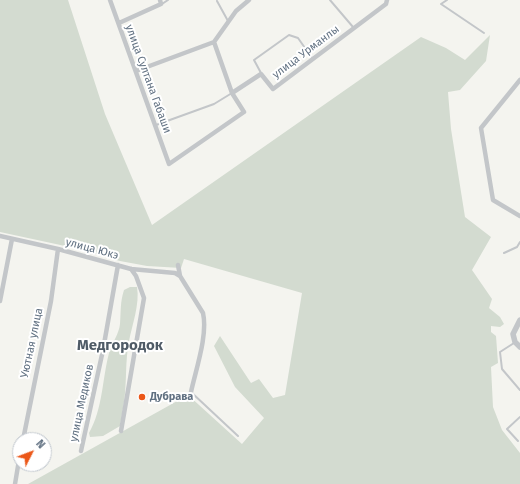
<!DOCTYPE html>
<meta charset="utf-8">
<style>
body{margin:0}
#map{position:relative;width:520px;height:484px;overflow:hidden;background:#f4f4ef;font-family:"Fira Sans",sans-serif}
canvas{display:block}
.north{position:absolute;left:12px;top:432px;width:40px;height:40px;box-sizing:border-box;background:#fff;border:1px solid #c0c6cd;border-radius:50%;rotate:48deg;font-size:11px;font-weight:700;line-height:16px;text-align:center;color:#617182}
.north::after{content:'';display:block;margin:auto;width:14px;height:18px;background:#eb5718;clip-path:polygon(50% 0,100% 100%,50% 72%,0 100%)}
</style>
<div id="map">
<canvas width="520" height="484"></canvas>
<div class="north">N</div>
</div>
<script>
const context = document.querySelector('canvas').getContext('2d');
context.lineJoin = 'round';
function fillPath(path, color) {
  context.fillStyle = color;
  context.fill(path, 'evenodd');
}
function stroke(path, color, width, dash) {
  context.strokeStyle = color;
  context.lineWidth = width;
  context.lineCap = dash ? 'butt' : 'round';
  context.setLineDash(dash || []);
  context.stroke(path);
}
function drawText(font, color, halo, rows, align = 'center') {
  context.font = font + ' "Fira Sans",sans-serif';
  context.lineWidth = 4;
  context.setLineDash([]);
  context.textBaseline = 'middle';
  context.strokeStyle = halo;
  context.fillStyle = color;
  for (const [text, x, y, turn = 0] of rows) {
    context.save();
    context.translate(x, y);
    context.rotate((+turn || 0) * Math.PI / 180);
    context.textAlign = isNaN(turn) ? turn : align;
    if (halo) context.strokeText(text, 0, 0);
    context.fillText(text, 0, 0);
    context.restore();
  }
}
const green = new Path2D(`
 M0,0H68L105,114L152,225L421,37L446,48L465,60L490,35L486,61L460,90L448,92L451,129L465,217L491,237L472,270L492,299L489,308L500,317L504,324L500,327L491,326V332L496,336L498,363L491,367L493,407L502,430L520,453V484H28L188,395L242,444L264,418L235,387L214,346L220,336L251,383L259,379L273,398L285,395L302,293L184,259L181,268L147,266L120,261L79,249L0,232Z
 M130,287H137C140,304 132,325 129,341C125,361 127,382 124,402C123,410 121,418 120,426L103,436L90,437L89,433C103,408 102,380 109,353C112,343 119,334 120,324C121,312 120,302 124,290Z`);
const service = new Path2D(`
 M330,0L353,27
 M447,0L441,4L484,33
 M217,1L228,21
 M162,4L168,0
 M261,73L254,60L289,35L298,38L312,58
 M156,125L214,104L232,93
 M504,253L517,247L520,242
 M514,343L500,352L502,369L520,390
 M192,393L238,436
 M518,441L507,429L520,417`);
const minor = new Path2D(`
 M110,0L169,164L244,112L232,93L261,74L273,89L386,4L387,0
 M119,23L161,4L160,0
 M136,71L214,42
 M520,80L481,128L493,200L520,216
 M232,93L214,42L236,11L249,0
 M0,236L58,249L131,269L175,273L180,276L203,313C208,335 196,369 191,392
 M178,265L180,276
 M0,301L12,239
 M121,431L144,298L136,276L131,269
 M23,440L51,301L58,249
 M81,451L103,350L118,265
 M15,484L20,454`);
const tertiary = new Path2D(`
 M520,320L513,334L515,342L520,347`);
const markers = [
 [142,397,4,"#eb5718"]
];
const streetNames = [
 ["улица Урманлы",306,52,-37],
 ["улица Султана Габаши",148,79,70],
 ["улица Юкэ",92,249,15],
 ["Уютная улица",32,343,-78],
 ["улица Медиков",82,403,-78]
];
const poiNames = [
 ["Дубрава",150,397]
];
const districtNames = [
 ["Медгородок",120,346]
];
fillPath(green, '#d3dbd0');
stroke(service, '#c3c6c9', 2);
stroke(minor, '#c3c6c9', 4.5);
stroke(tertiary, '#c3c6c9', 5.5);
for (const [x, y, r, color] of markers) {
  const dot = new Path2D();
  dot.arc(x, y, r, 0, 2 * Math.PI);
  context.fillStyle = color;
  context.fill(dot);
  stroke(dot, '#fff', 1.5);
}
drawText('11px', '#617182', '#fff', streetNames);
drawText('bold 11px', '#617182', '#fff', poiNames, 'left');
drawText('bold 15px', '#4f5b67', '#fff', districtNames);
</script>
